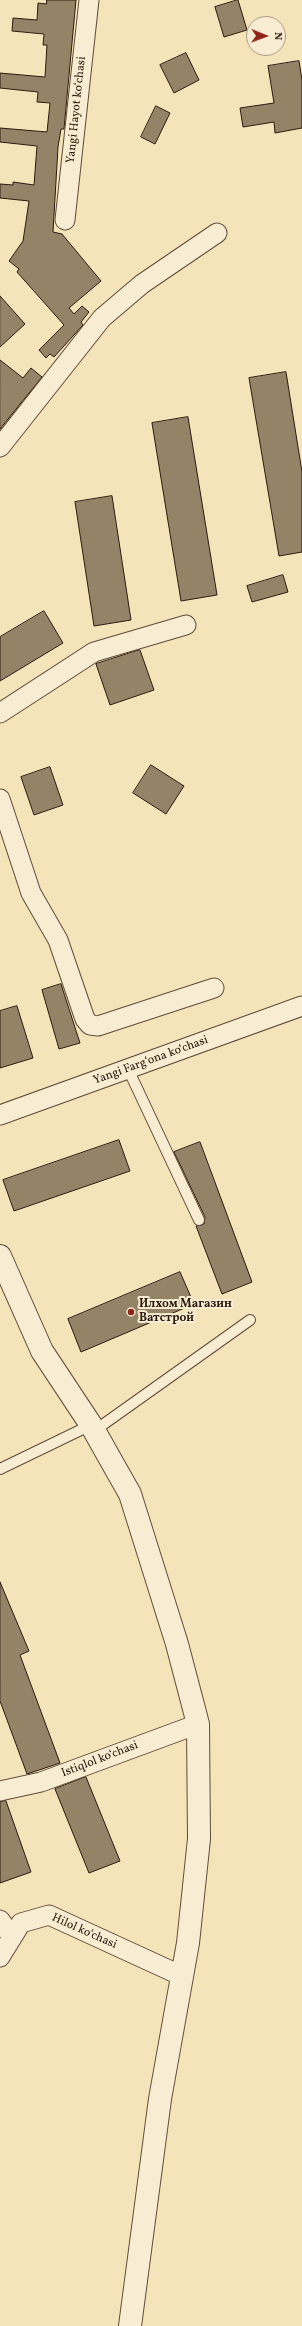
<!DOCTYPE html>
<meta charset="utf-8">
<style>
body{margin:0}
#map{position:relative;width:302px;height:2326px;overflow:hidden;background:#f5e3b9;font-family:Vollkorn,serif}
canvas{display:block}
.north{position:absolute;left:246px;top:16px;width:40px;height:40px;box-sizing:border-box;background:#f8edd2;border:1px solid #a79984;border-radius:50%;rotate:91deg;font-size:11px;font-weight:700;line-height:16px;text-align:center;color:#2e1a0f}
.north::after{content:'';display:block;margin:auto;width:14px;height:18px;background:#8f2418;clip-path:polygon(50% 0,100% 100%,50% 72%,0 100%)}
</style>
<div id="map">
<canvas width="302" height="2326"></canvas>
<div class="north">N</div>
</div>
<script>
const context = document.querySelector('canvas').getContext('2d');
context.lineJoin = 'round';
function fillPath(path, color) {
  context.fillStyle = color;
  context.fill(path, 'evenodd');
}
function stroke(path, color, width, dash) {
  context.strokeStyle = color;
  context.lineWidth = width;
  context.lineCap = dash ? 'butt' : 'round';
  context.setLineDash(dash || []);
  context.stroke(path);
}
function drawText(font, color, halo, rows, align = 'center') {
  context.font = font + ' Vollkorn,serif';
  context.lineWidth = 4;
  context.setLineDash([]);
  context.textBaseline = 'middle';
  context.strokeStyle = halo;
  context.fillStyle = color;
  for (const [text, x, y, turn = 0] of rows) {
    context.save();
    context.translate(x, y);
    context.rotate((+turn || 0) * Math.PI / 180);
    context.textAlign = isNaN(turn) ? turn : align;
    if (halo) context.strokeText(text, 0, 0);
    context.fillText(text, 0, 0);
    context.restore();
  }
}
const building = new Path2D(`
 M47,0H76L64,129H61L58,147L53,232L62,234L101,281L69,308L74,314L82,306L89,312L81,322L83,325L54,357L50,354L46,358L39,350L64,325L17,272L19,269L9,261L23,241L29,201L0,198V184L13,185V182L34,185L37,146L0,142V128L47,132L50,103L37,102L38,92L0,88V73L45,77L47,45H43L44,34L12,31L13,18L37,20L38,3L46,4Z
 M238,0L247,30L224,37L215,7Z
 M186,53L199,80L174,93L160,65Z
 M299,61L302,80V128L275,133L274,122L243,127L240,108L274,103L268,66Z
 M156,106L170,113L155,144L141,137Z
 M0,296L25,324L0,347Z
 M0,360L23,378L31,368L42,377L0,429Z
 M286,372L302,472V552L279,556L249,378Z
 M188,417L217,595L181,601L152,423Z
 M112,496L131,620L94,626L75,502Z
 M283,575L288,592L252,602L247,586Z
 M44,611L63,643L0,681V637Z
 M140,650L154,690L110,705L96,664Z
 M151,765L184,786L166,814L133,793Z
 M50,767L63,805L34,815L21,777Z
 M61,984L80,1043L59,1049L42,990Z
 M17,1006L33,1058L0,1068V1011Z
 M119,1140L130,1171L14,1211L3,1180Z
 M200,1142L252,1282L222,1294L196,1226L204,1224L205,1217L174,1152Z
 M180,1272L194,1304L81,1352L68,1319Z
 M0,1582L29,1651L20,1655L60,1763L27,1774L0,1701Z
 M86,1777L120,1861L89,1873L55,1789Z
 M6,1801L31,1872L0,1883V1802Z`);
const service = new Path2D(`
 M128,1069L199,1220
 M94,1431L250,1320
 M0,1469L91,1425`);
const minor = new Path2D(`
 M65,220L89,0
 M0,447L102,318L142,284L217,233
 M0,713L94,652L186,625
 M0,799L31,893L58,940L85,1019L90,1025L98,1026L214,988
 M0,1115L302,1006
 M0,1791L41,1782L198,1724
 M0,1920L12,1937
 M0,1957L21,1923L49,1915L182,1976`);
const tertiary = new Path2D(`
 M0,1256L42,1351L91,1425L130,1494L177,1644L198,1724L199,1839L188,1943L160,2099L130,2326`);
const markers = [
 [131,1312,4,"#8f2418"]
];
const streetNames = [
 ["Yangi Hayot koʻchasi",77,110,-84],
 ["Yangi Fargʻona koʻchasi",151,1061,-20],
 ["Istiqlol koʻchasi",100,1760,-21],
 ["Hilol koʻchasi",84,1932,24]
];
const poiNames = [
 ["Илхом Магазин",139,1305],
 ["Ватстрой",139,1319]
];
fillPath(building, '#958367');
stroke(building, '#2e1a0f', 1);
stroke(service, '#604c3a', 12);
stroke(minor, '#604c3a', 21);
stroke(tertiary, '#604c3a', 24);
stroke(service, '#f8edd2', 10);
stroke(minor, '#f8edd2', 19);
stroke(tertiary, '#f8edd2', 22);
for (const [x, y, r, color] of markers) {
  const dot = new Path2D();
  dot.arc(x, y, r, 0, 2 * Math.PI);
  context.fillStyle = color;
  context.fill(dot);
  stroke(dot, '#f8edd2', 1.5);
}
drawText('12px', '#2e1a0f', '#f8edd2', streetNames);
drawText('bold 12px', '#2e1a0f', '#f8edd2', poiNames, 'left');
</script>
